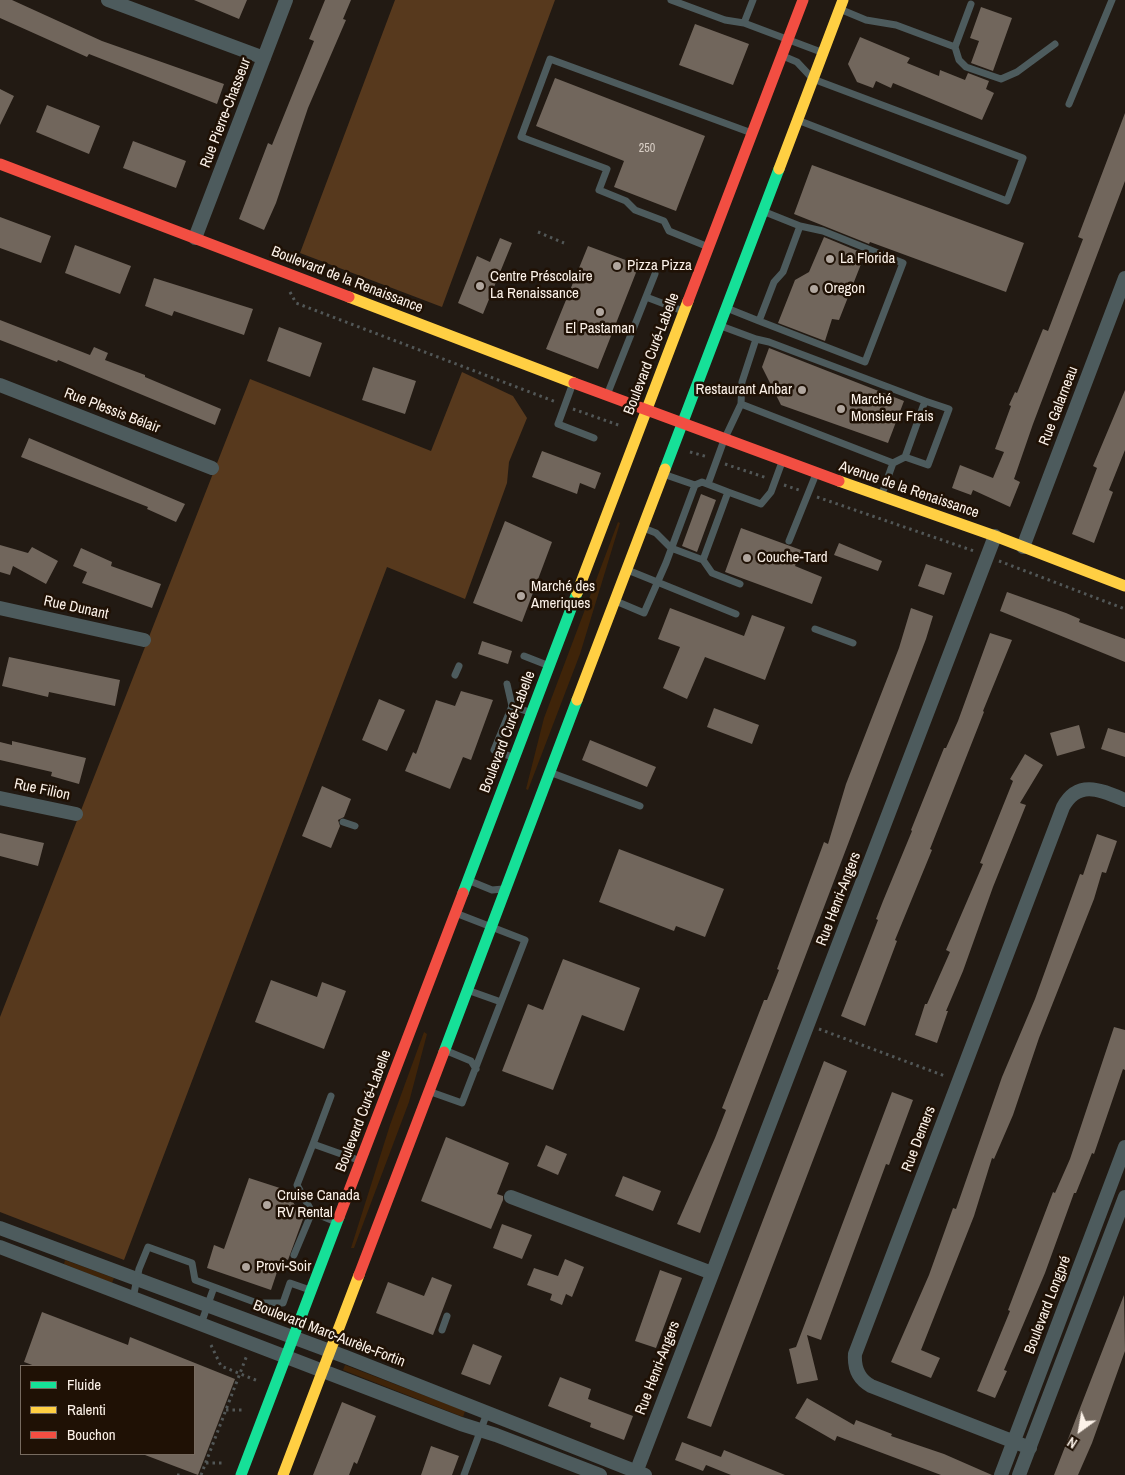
<!DOCTYPE html>
<meta charset="utf-8">
<style>
body{margin:0}
#map{position:relative;width:1125px;height:1475px;overflow:hidden;background:#221a13;font-family:"Archivo Narrow",sans-serif}
canvas{display:block}
.legend{position:absolute;left:20px;top:1365px;width:175px;height:90px;box-sizing:border-box;background:#1f1105;border:1px solid #776b60;margin:0;padding:6px 9px;list-style:none;font-size:15px;color:#fcf2e9}
.legend li{display:flex;align-items:center;gap:10px;height:25px}
.legend b{width:25px;border:1px solid #776b60}
.north{position:absolute;left:1055px;top:1405px;width:50px;height:50px;-webkit-text-stroke:4px #1f1105;paint-order:stroke;rotate:212deg;font-size:14px;font-weight:700;line-height:20px;text-align:center;color:#fcf2e9}
.north::after{content:'';display:block;margin:auto;width:18px;height:22px;background:#fcf2e9;clip-path:polygon(50% 0,100% 100%,50% 72%,0 100%)}
</style>
<div id="map">
<canvas width="1125" height="1475"></canvas>
<ul class="legend">
<li><b style="height:6px;background:#16e098"></b>Fluide</li>
<li><b style="height:6px;background:#ffcf43"></b>Ralenti</li>
<li><b style="height:6px;background:#f24e42"></b>Bouchon</li>
</ul>
<div class="north">N</div>
</div>
<script>
const context = document.querySelector('canvas').getContext('2d');
context.lineJoin = 'round';
function fillPath(path, color) {
  context.fillStyle = color;
  context.fill(path, 'evenodd');
}
function stroke(path, color, width, dash) {
  context.strokeStyle = color;
  context.lineWidth = width;
  context.lineCap = dash ? 'butt' : 'round';
  context.setLineDash(dash || []);
  context.stroke(path);
}
function drawText(font, color, halo, rows, align = 'center') {
  context.font = font + ' "Archivo Narrow",sans-serif';
  context.lineWidth = 5;
  context.setLineDash([]);
  context.textBaseline = 'middle';
  context.strokeStyle = halo;
  context.fillStyle = color;
  for (const [text, x, y, turn = 0] of rows) {
    context.save();
    context.translate(x, y);
    context.rotate((+turn || 0) * Math.PI / 180);
    context.textAlign = isNaN(turn) ? turn : align;
    if (halo) context.strokeText(text, 0, 0);
    context.fillText(text, 0, 0);
    context.restore();
  }
}
const green = new Path2D(`
 M618,522L620,523L580,654L528,790L526,789L544,718Z
 M424,1032L427,1034L409,1102L354,1248H351L390,1125Z
 M65,1260L114,1278L112,1283L64,1264Z
 M345,1365L465,1411L463,1417L343,1370Z`);
const forest = new Path2D(`
 M395,0H555L442,307L300,253Z
 M462,372L513,396L527,418L509,462L507,483L465,599L387,567L124,1260L0,1212V1017L250,379L431,451Z`);
const building = new Path2D(`
 M0,0H12L102,41L224,84L217,104L89,54L87,57L0,18Z
 M194,0H247L239,19Z
 M325,0H351L343,19L346,20L308,108L276,203L264,230L239,219L268,143L272,145L314,41L309,39Z
 M981,7L1012,18L993,71L971,63L979,41L970,38Z
 M695,24L749,44L733,85L679,65Z
 M860,37L910,58L907,63L939,76L940,70L965,80L968,73L989,81L986,89L994,93L982,120L893,83L891,88L876,81L873,88L857,82L848,64Z
 M555,78L705,136L676,211L614,187L624,161L536,126Z
 M0,89L14,96L0,125Z
 M47,105L100,126L89,154L36,132Z
 M1125,113V181L1033,424L1014,479L1020,482L1010,507L973,490L971,495L952,488L960,465L993,478L1004,452L995,449L1011,406L1009,405L1015,392L1017,393L1043,329L1048,331L1083,239L1078,237Z
 M133,141L186,161L176,188L123,168Z
 M812,165L1024,243L1006,292L870,242L869,244L794,214Z
 M0,217L51,236L41,263L0,248Z
 M824,237L865,254L839,320L832,319L825,341L778,323L795,280L809,272Z
 M500,238L512,243L483,314L458,303L477,256L490,262Z
 M75,245L131,266L120,294L65,273Z
 M588,246L639,265L598,369L546,349Z
 M154,278L253,309L244,335L174,311L172,316L145,306Z
 M0,320L90,355L94,347L108,353L105,360L145,375V377L221,409L215,425L58,360L57,362L0,340Z
 M279,327L322,343L310,377L267,361Z
 M769,348L904,401L888,443L781,405L762,367Z
 M373,367L416,381L405,414L362,400Z
 M1125,390V450L1109,490L1113,492L1094,543L1072,534L1097,468L1093,466Z
 M29,438L185,504L176,522L147,509L148,507L21,457Z
 M542,451L601,473L595,489L580,483L577,494L532,477Z
 M701,494L716,500L697,552L682,546Z
 M505,521L552,542L522,622L473,603Z
 M741,528L801,550L795,566L822,577L812,604L725,572Z
 M839,543L882,561L878,571L834,555Z
 M0,545L28,553L32,547L58,561L46,584L13,566L10,575L0,572Z
 M81,548L112,562L111,566L161,584L152,608L82,583L87,572L73,566Z
 M926,564L952,573L944,595L918,586Z
 M1007,592L1066,613L1080,619L1079,622L1125,639V662L1000,611Z
 M670,608L744,636L752,615L785,627L765,680L705,657L687,699L663,688L680,647L658,639Z
 M911,608L933,616L926,639L700,1233L677,1224L715,1138L726,1110L722,1108L764,1000H767L779,970L777,969L824,842L828,844L846,784L899,648Z
 M990,633L1012,640L983,711L984,712L930,849L932,850L895,940L897,941L865,1026L841,1016L878,920L876,919L883,901L912,831L911,830L944,748H946L958,721Z
 M482,641L512,651L508,664L478,654Z
 M9,657L120,680L115,706L49,692L48,697L2,686Z
 M461,691L493,700L471,760L463,757L450,789L405,771L413,752L416,754L436,700L455,706Z
 M379,699L405,710L387,751L362,740Z
 M714,708L759,725L752,744L707,727Z
 M1079,725L1085,748L1057,756L1050,733Z
 M1108,728L1125,733V757L1101,749Z
 M590,740L656,767L647,787L582,760Z
 M12,741L86,758L79,784L51,776L52,772L0,760V742L12,745Z
 M1025,754L1043,765L1020,803L1026,805L993,887L963,971L946,1011H948L937,1043L915,1035L925,1004H927L950,952L946,950L983,864L980,863L1013,781L1010,779Z
 M322,786L351,799L344,817L338,820L340,826L331,848L302,836Z
 M0,833L44,843L38,866L0,856Z
 M1097,834L1117,841L1106,873L1102,872L1094,899L1039,1038L1013,1115L994,1159L992,1158L974,1216L921,1350L940,1358L931,1378L891,1362L929,1275L953,1208L956,1209L1002,1077L1035,999L1080,874L1083,875Z
 M619,849L724,889L705,937L676,926L674,931L599,902Z
 M563,959L640,988L624,1031L582,1015L553,1090L502,1071L528,1004L543,1010Z
 M271,980L317,997L322,982L346,991L324,1049L255,1022Z
 M1114,1027L1125,1030V1070L1123,1069L1094,1154L1092,1153L1076,1193H1074L1045,1273L1004,1370L1007,1371L995,1398L977,1391L1010,1311L1008,1310L1053,1192L1055,1193L1070,1159Z
 M824,1061L847,1071L711,1427L687,1418Z
 M892,1092L913,1100L889,1165L886,1164L821,1340L807,1335L818,1380L797,1384L789,1349L796,1347Z
 M446,1137L509,1163L497,1194L503,1196V1200L491,1229L421,1201Z
 M546,1145L567,1154L558,1175L537,1166Z
 M623,1176L661,1191L653,1211L615,1196Z
 M249,1178L286,1190L303,1219L288,1260L282,1257L271,1290L207,1268L214,1245L224,1249Z
 M502,1224L532,1235L522,1259L493,1248Z
 M565,1259L584,1267L572,1297L566,1294L562,1305L550,1300L552,1294L527,1285L534,1268L558,1276Z
 M660,1270L682,1278L656,1348L635,1341Z
 M432,1277L452,1285L433,1335L376,1313L388,1282L424,1296Z
 M1124,1295L1125,1351L1092,1443L1078,1475H1054Z
 M42,1312L128,1345L130,1337L235,1379L198,1475L145,1455L194,1454V1366H35L24,1362Z
 M473,1344L502,1356L490,1385L461,1374Z
 M560,1377L591,1389L588,1399L633,1416L624,1440L590,1427L591,1423L548,1406Z
 M807,1398L854,1425L856,1420L892,1434L891,1436L944,1454L992,1475H941L837,1436L835,1441L795,1418Z
 M342,1402L376,1416L357,1464L354,1462L349,1475H313Z
 M682,1442L721,1457L724,1450L785,1475H731L706,1465L703,1471L675,1460Z
 M431,1446L459,1456L452,1475H421Z`);
const path = new Path2D(`
 M538,232L564,243
 M290,292L296,303L556,402
 M573,409L621,426
 M690,452L708,457
 M725,464L767,478
 M784,485L799,490
 M817,497L974,551
 M999,561L1125,609
 M819,1029L945,1076
 M211,1345L221,1366L258,1381
 M226,1410H244
 M206,1463H224
 M177,1475H182
 M201,1475L247,1355`);
const lane = new Path2D(`
 M671,0L725,20L744,23
 M753,0L744,23L821,52
 M842,10L866,20L896,25L955,47L971,4
 M955,47L959,60L966,67L1001,79L1017,72L1055,44
 M783,56L797,62L813,79L1023,158L1007,201L800,121
 M1069,104L1112,0
 M706,246L669,231L664,221L635,210L626,201L599,190L607,169L521,137L550,59L749,132
 M646,297L683,311
 M729,309L759,321L774,282L783,272L800,226L765,212
 M759,321L865,362L903,263L823,231L800,226
 M756,339L769,342L925,401
 M573,383L558,424L594,438
 M607,395L655,274
 M741,404L893,463L882,494
 M893,463L905,457L925,401L949,409L928,465L905,457
 M708,484L724,440L741,404L742,382L756,339L721,326
 M728,492L761,504L771,492L782,462
 M646,529L656,533L671,548L703,560L728,492L702,482L695,485
 M789,541L816,474
 M703,560L712,573L740,584
 M630,571L736,614
 M618,602L644,613L666,563L695,485L666,475
 M815,629L853,643
 M524,656L547,665
 M455,675L459,666
 M507,684L512,706
 M512,757L494,750L512,706L529,712
 M552,773L640,806
 M343,822L355,826
 M470,881L492,890L503,889
 M458,914L525,940L501,1002
 M447,1051L471,1061L476,1069
 M431,1092L462,1103L501,1002L470,991
 M313,1144L331,1096
 M336,1222L312,1212L297,1185L313,1144L358,1160
 M294,1255L312,1212
 M133,1298L139,1269L148,1247L192,1263L195,1280L214,1287
 M201,1324L214,1287L257,1303H283L290,1283L310,1290
 M442,1330L447,1316
 M464,1475L487,1413`);
const street = new Path2D(`
 M108,0L264,58
 M195,238L286,0
 M0,385L212,468
 M1023,547L1125,278
 M0,608L144,640
 M0,798L76,814
 M511,1197L712,1273
 M0,1228L346,1357L645,1475
 M0,1247L461,1424L496,1435L600,1475
 M1030,1448L871,1386C858,1379 854,1368 855,1354L1063,807C1078,779 1101,790 1125,800
 M635,1475L995,536
 M1001,1475L1125,1147
 M1019,1475L1125,1197`);
const fast = new Path2D(`
 M665,469L779,169
 M463,893L577,593
 M444,1052L577,700
 M241,1475L339,1217`);
const slow = new Path2D(`
 M779,169L843,0
 M349,297L574,383
 M839,481L995,536L1125,586
 M577,593L688,301
 M577,700L665,469
 M283,1475L359,1275`);
const jam = new Path2D(`
 M0,164L349,297
 M688,301L803,0
 M574,383L839,481
 M339,1217L463,893
 M359,1275L444,1052`);
const markers = [
 [830,259,5,"#b0a69e"],
 [617,266,5,"#b0a69e"],
 [480,286,5,"#b0a69e"],
 [814,289,5,"#b0a69e"],
 [600,312,5,"#b0a69e"],
 [802,390,5,"#b0a69e"],
 [841,409,5,"#b0a69e"],
 [747,558,5,"#b0a69e"],
 [521,596,5,"#b0a69e"],
 [267,1205,5,"#b0a69e"],
 [246,1267,5,"#b0a69e"]
];
const numberNames = [
 ["250",647,149]
];
const streetNames = [
 ["Rue Pierre-Chasseur",226,113,-69],
 ["Boulevard de la Renaissance",347,280,21],
 ["Boulevard Curé-Labelle",652,354,-69],
 ["Rue Galarneau",1059,406,-69],
 ["Rue Plessis Bélair",112,411,21],
 ["Avenue de la Renaissance",909,490,19],
 ["Rue Dunant",76,608,12],
 ["Boulevard Curé-Labelle",508,732,-69],
 ["Rue Filion",42,790,12],
 ["Rue Henri-Angers",839,899,-69],
 ["Boulevard Curé-Labelle",364,1111,-69],
 ["Rue Demers",919,1139,-69],
 ["Boulevard Longpré",1048,1305,-69],
 ["Boulevard Marc-Aurèle-Fortin",329,1334,21],
 ["Rue Henri-Angers",658,1368,-69]
];
const poiNames = [
 ["La Florida",840,259],
 ["Pizza Pizza",627,266],
 ["Centre Préscolaire",490,277],
 ["La Renaissance",490,294],
 ["Oregon",824,289],
 ["El Pastaman",600,329,"center"],
 ["Restaurant Anbar",792,390,"right"],
 ["Marché",851,400],
 ["Monsieur Frais",851,417],
 ["Couche-Tard",757,558],
 ["Marché des",531,587],
 ["Ameriques",531,604],
 ["Cruise Canada",277,1196],
 ["RV Rental",277,1213],
 ["Provi-Soir",256,1267]
];
fillPath(green, '#3f2409');
fillPath(forest, '#57391d');
fillPath(building, '#71665c');
stroke(path, '#525757', 3, [2.5, 4]);
stroke(lane, '#4d5b5d', 7);
stroke(street, '#4d5b5d', 14);
stroke(fast, '#16e098', 11);
stroke(slow, '#ffcf43', 11);
stroke(jam, '#f24e42', 11);
for (const [x, y, r, color] of markers) {
  const dot = new Path2D();
  dot.arc(x, y, r, 0, 2 * Math.PI);
  context.fillStyle = color;
  context.fill(dot);
  stroke(dot, '#1f1105', 2);
}
drawText('12px', '#d9cfc6', null, numberNames);
drawText('15px', '#fcf2e9', '#1f1105', streetNames);
drawText('15px', '#fcf2e9', '#1f1105', poiNames, 'left');
</script>
